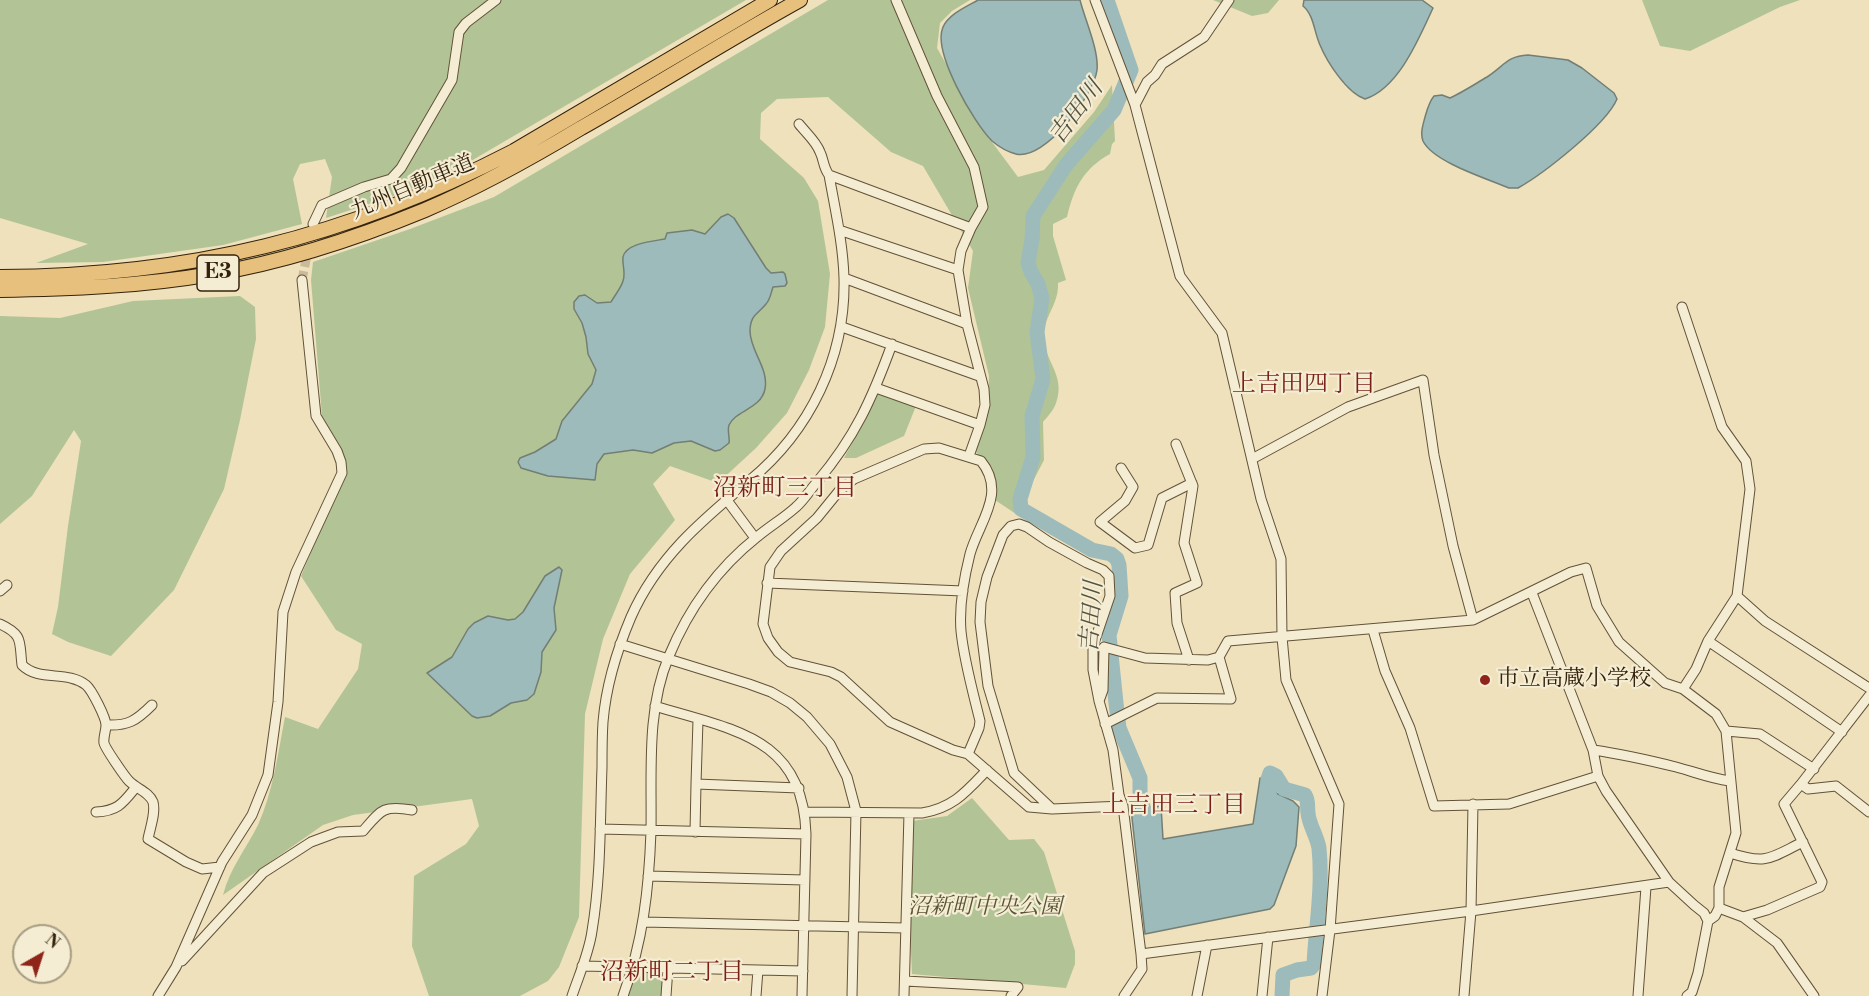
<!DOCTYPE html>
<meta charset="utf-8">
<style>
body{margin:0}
#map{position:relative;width:1869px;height:996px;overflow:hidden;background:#eee1bc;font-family:"Libre Bodoni",serif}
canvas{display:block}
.north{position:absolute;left:12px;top:924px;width:60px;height:60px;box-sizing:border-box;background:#f4ecd3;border:2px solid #a79c83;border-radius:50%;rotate:39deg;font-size:16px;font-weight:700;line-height:24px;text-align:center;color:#34230c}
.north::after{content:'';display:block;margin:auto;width:21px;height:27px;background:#8f2418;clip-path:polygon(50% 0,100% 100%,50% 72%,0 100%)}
</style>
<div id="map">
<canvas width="1869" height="996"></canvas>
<div class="north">N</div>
</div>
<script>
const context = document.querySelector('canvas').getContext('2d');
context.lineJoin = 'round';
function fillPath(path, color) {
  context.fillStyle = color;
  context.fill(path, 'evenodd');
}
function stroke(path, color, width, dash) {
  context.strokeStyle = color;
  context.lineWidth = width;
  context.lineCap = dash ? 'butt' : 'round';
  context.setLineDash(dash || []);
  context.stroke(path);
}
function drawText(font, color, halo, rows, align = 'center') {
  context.font = font + ' "Libre Bodoni","Noto Serif JP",serif';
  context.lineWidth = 4.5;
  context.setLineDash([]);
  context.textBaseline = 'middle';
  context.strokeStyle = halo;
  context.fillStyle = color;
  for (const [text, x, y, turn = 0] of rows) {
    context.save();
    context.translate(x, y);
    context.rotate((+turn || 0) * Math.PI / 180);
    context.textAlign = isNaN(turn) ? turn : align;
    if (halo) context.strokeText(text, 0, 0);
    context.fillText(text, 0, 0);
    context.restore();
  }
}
const green = new Path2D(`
 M0,0H746L471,161L409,191L326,218L332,177L325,159L300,164L293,179L302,224L223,245L103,262L36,263L88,244L0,218Z
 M828,0H970L952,11L940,23L937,48L986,134L1018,177L1044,170L1094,112L1112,85L1115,141L1112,144L1110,154C1083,169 1074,188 1067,217L1053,224V236L1066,280L1058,283C1059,303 1046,314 1044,332C1041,359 1067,374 1056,403C1054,410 1047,417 1043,422L1044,460L1016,514L995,500L987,464L975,451L988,407L989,376L968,288L973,251L923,166L891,152L828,97L777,99L761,113L760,139L804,178L818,201L830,274L825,327L809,370L787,413L756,448L718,483L670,466L653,484L675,520L630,574L603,639L585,714L579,917L559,967L548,981L520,996H429L412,946L414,876L466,844L479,826L472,799L353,815L323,825L223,895C230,868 246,849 258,825C273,792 278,753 285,717L318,729L358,669L362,644L336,630L301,576L347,467L339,445L322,416L311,280L313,262L410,229L494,197Z
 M1213,0H1279L1268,13L1252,16Z
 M1642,0H1800L1780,7L1690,51L1660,46Z
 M240,296L255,307L256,339L240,420L224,489L174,590L111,656L68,642L52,634L58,607L68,526L81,441L74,430L32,496L0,524V316L60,318L133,301Z
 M877,391L916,406L904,436L856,458H844L864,421Z
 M972,798L1009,840L1034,839L1044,852L1075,951V964L1066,988L912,974L910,931L912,821L947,816Z
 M634,970L664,971V996H626Z`);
const water = new Path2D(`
 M978,0H1080C1085,20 1099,50 1097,70C1094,95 1045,161 1016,154C1008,152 998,146 992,141C974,123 932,52 943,27C949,14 966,7 978,0Z
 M1304,0H1422L1433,8C1419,38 1399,88 1365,99C1347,93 1327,62 1320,45C1314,32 1314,15 1303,6Z
 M1528,55L1568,60L1582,68L1614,93L1617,99C1606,125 1543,174 1518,188H1509C1488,179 1433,162 1423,141C1420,133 1423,125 1425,117C1427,110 1429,102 1434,96L1442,95L1450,98C1463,92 1475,84 1487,77C1504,66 1507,56 1528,55Z
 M728,214L734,218L766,268L771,273L783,272L785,274L787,283L785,286L773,287C771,293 770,300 766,304C758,314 750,315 750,331C750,351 769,368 765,389C761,409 736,410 729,425C727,431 730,437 729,443L720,450L715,451L691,441L674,443L652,453L633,450L604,454L597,464L595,480L548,476L521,468L518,462L520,458L535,452L556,439L562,421L592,384L596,370L588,354L586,337L582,323L574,309V302L579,296L585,295L597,303L611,302C615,295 621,288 623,281C626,273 622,265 623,257C626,243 654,241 665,239L667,233L692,230L705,234L721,217Z
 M559,567L562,570L554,608L556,630L542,652L541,672L534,694L527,700L511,703L490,716L477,718L472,716L427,673L452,657L468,629L474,623L488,616L508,620L515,619L523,612L545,576Z
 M1260,778L1278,785L1276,793L1293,801L1299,807L1296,846L1274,905L1270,909L1145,934L1131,809L1161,806L1163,839L1253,824Z`);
const river = new Path2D(`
 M1107,0L1131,70L1114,110L1066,165L1033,216L1032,239L1028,263L1031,272L1038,284L1042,298L1037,332L1043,379L1032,416L1033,457L1020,499L1021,509L1092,550L1111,554L1117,559L1119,565L1121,596L1109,635L1116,703L1119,728L1140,778V794L1148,827
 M1270,801L1268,779L1270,773L1276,776L1284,789L1305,795C1309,802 1307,806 1308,813C1309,825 1317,836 1319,848C1323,888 1316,925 1314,964L1311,968L1297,970L1283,975L1282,996`);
const minorTunnel = new Path2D(`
 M302,280L312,230`);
const minor = new Path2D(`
 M896,0L937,96L974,167L983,207L971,228L961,251L958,270L967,324L984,389L985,405L980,425L969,456
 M1095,0L1135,105L1180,276L1222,333L1261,499L1281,559L1282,637L1286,680L1339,804L1330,930L1322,996
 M1135,105L1147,82L1155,75L1162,64L1204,37L1229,0
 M829,175L971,228
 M313,224L322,205L364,187L391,179L401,168L452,80L459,32L466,23L496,0
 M839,230L958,270
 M844,278L967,324
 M1682,307L1722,427L1746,461L1750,489L1737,596L1708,641L1696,669L1683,689
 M842,327L979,376
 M876,388L980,425
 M1176,444L1193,486L1184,543L1197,583L1175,593L1177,623L1189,660
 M1252,459L1348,407L1423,380L1434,455L1453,546L1473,620
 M1121,468L1133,487L1125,501L1100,522L1135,548L1148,545L1162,498L1192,483
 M726,499L755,538
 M767,583L963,591
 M0,591L7,585
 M1532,593L1593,750L1598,776L1606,791L1669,882L1694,905L1704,913L1708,921L1698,973L1692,992L1687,996
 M1737,596L1765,621L1869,688
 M0,624C24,635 19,642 22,665C39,682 67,670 86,685C92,690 106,718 106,725C106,731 103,738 104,743C105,748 125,777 129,781C137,789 149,792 153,802C156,813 150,828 148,839L186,862L202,869L220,867
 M1373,630L1385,671L1410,728L1434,806L1509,804L1598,776
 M1708,641L1842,732
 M620,644L749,684L771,692L790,703L807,717L830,744L847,777L856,811L852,996
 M1869,696L1801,784L1808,789L1836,786L1869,812
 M1099,701L1103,690L1104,647L1145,658L1208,660L1219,657L1228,641L1473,620L1571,572L1586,568L1597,606L1619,642L1665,683L1683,689L1716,714L1726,731L1736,833L1719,887V908L1715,916L1708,921
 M655,706C732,730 803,736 806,834L802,996
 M1105,724L1157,698L1231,699L1219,657
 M106,725C128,726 136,721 152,705
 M1726,731L1760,734L1814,769
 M1593,750C1621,754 1648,760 1676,767C1695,772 1709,778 1730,781
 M968,754L979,728L980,721C973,692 964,661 961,631C959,607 964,578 970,554C979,522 1007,493 981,461L939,448L924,449L854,479L839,491L817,518L781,551L770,567L763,624L768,638L778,652L790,662L831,672L841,677L890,722L953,750L968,754L1029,807L1052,809L1123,806L1141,954L1471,911L1669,882
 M696,784L698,720
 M1052,809L1014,773L988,686L980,622L981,602L987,577L1003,535L1011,526L1019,524L1027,527L1049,542L1087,563L1103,570L1109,576L1110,596L1093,646V670L1099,701L1113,750L1119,795L1123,806
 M96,812C118,811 123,803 136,787
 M805,812L922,813C953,808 966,792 987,770
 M600,829L806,834
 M695,832L696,784L799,788
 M1730,853C1767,865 1770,858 1803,842
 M648,876L805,880
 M1719,908L1743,917L1777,943L1814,996
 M1743,917L1767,910L1820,887L1822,882L1784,804L1801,784
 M644,922L905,928
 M182,961L263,873L311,842L338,832L363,831C381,810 383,805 412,810
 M582,966L803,971
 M905,981L1018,987L1011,996
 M158,996L176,967L222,862L252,815L268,775L278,702L283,612L296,572L342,473L341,462L337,451L316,416L302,280
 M572,996C579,975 589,953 592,931C601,877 600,822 602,767C602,752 602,737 603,722C606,685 617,650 631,617C657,558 701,521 749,481C810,431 846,357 844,278C843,243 835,209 829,175C823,167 824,160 820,152C816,141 806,133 799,124
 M623,996C643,942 649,888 651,831C652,774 646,710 669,656C688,610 718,568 757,537C770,526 784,518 796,507C804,500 810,490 817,482C855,437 872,399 892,344
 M666,996L668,968
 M756,996L758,970
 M904,996L909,813
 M1124,996L1142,969L1141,954
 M1197,996L1207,945
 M1262,996L1268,937
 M1464,996L1471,911L1473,804
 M1638,996L1646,887`);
const highway = new Path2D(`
 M0,277C189,276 346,238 514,151L770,0
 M0,290C71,289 142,286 212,274C285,262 357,238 425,210C479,187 531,158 581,128C655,86 726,41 800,0`);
const markers = [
 [1485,680,6,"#8f2418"]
];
const shields = [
 [218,273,42]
];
const shieldNames = [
 ["E3",218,273]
];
const streetNames = [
 ["九州自動車道",413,188,-23]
];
const poiNames = [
 ["市立高蔵小学校",1497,680]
];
const parkNames = [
 ["沼新町中央公園",985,908]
];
const waterNames = [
 ["吉田川",1077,113,-53],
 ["吉田川",1093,617,-86]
];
const neighbourhoodNames = [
 ["上吉田四丁目",1304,385],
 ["沼新町三丁目",785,489],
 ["上吉田三丁目",1174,806],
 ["沼新町二丁目",672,973]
];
fillPath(green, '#b2c496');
fillPath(water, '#9dbbba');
stroke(water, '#737e74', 1.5);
stroke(river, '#9dbbba', 15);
stroke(minorTunnel, '#c9bb99', 9, [9, 4.5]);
stroke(minor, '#625238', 11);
stroke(highway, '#34230c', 16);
stroke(minor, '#f4ecd3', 9);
stroke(highway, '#e7c07e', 14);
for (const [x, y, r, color] of markers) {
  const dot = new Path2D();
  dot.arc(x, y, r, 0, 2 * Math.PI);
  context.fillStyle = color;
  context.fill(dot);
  stroke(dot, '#f4ecd3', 2);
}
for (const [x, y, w] of shields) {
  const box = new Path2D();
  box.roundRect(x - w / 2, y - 18, w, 36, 4.5);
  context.fillStyle = '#f4ecd3';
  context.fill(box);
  stroke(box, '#34230c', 1.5);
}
drawText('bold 21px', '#34230c', null, shieldNames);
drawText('22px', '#34230c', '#f4ecd3', streetNames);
drawText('22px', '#34230c', '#f4ecd3', poiNames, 'left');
drawText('italic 22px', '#5a5335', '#f4ecd3', parkNames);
drawText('italic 24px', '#545140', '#f4ecd3', waterNames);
drawText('24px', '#7a1f14', '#f4ecd3', neighbourhoodNames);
</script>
